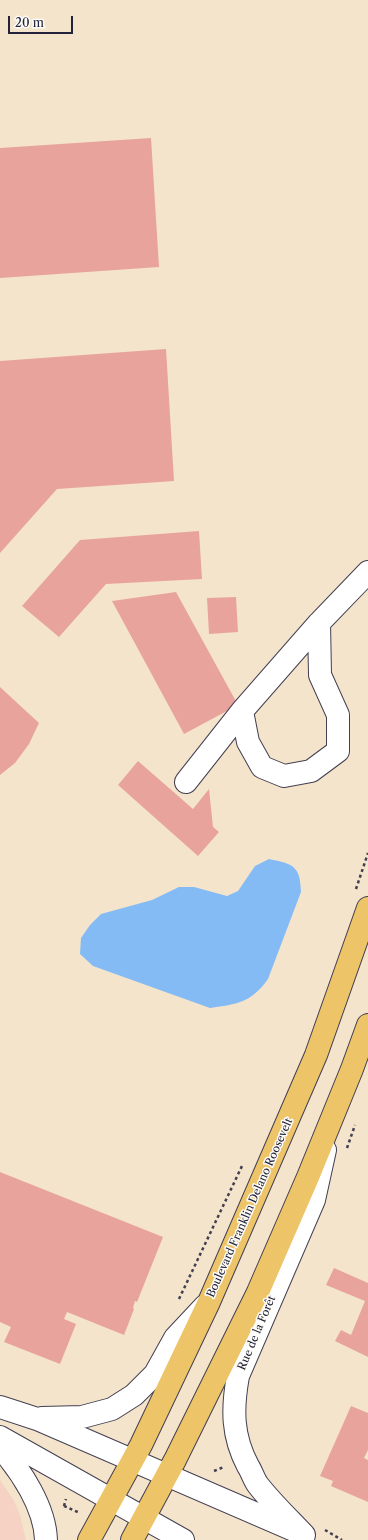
<!DOCTYPE html>
<meta charset="utf-8">
<style>
body{margin:0}
#map{position:relative;width:368px;height:1540px;overflow:hidden;background:#f4e4cb;font-family:"Libre Caslon Text",serif}
canvas{display:block}
.scale{position:absolute;left:8px;top:16px;width:65px;height:18px;box-sizing:border-box;border:2px solid #22223b;border-top:0;padding-left:5px;font-size:12px;line-height:14px;white-space:nowrap;color:#22223b;-webkit-text-stroke:3px #fdfcf7;paint-order:stroke}
</style>
<div id="map">
<canvas width="368" height="1540"></canvas>
<div class="scale">20 m</div>
</div>
<script>
const context = document.querySelector('canvas').getContext('2d');
context.lineJoin = 'round';
function fillPath(path, color) {
  context.fillStyle = color;
  context.fill(path, 'evenodd');
}
function stroke(path, color, width, dash) {
  context.strokeStyle = color;
  context.lineWidth = width;
  context.lineCap = dash ? 'butt' : 'round';
  context.setLineDash(dash || []);
  context.stroke(path);
}
function drawText(font, color, halo, rows, align = 'center') {
  context.font = font + ' "Libre Caslon Text",serif';
  context.lineWidth = 3;
  context.setLineDash([]);
  context.textBaseline = 'middle';
  context.strokeStyle = halo;
  context.fillStyle = color;
  for (const [text, x, y, turn = 0] of rows) {
    context.save();
    context.translate(x, y);
    context.rotate((+turn || 0) * Math.PI / 180);
    context.textAlign = isNaN(turn) ? turn : align;
    if (halo) context.strokeText(text, 0, 0);
    context.fillText(text, 0, 0);
    context.restore();
  }
}
const built = new Path2D(`
 M0,1480L13,1499L20,1515L26,1540H0Z`);
const water = new Path2D(`
 M269,859C294,864 300,866 301,892L268,979C251,1003 237,1004 210,1008L93,966L80,954L81,938L90,925L101,914L152,900L179,887H194L227,896L238,891L255,866Z`);
const building = new Path2D(`
 M151,138L159,267L0,278V148Z
 M166,349L174,481L57,489L0,553V361Z
 M199,531L202,579L106,584L59,637L22,606L80,540Z
 M176,592L238,705L184,734L112,601Z
 M236,597L238,632L209,634L207,598Z
 M0,687L39,723L29,744L15,763L0,775Z
 M138,761L193,809L209,789L213,827L219,832L198,856L118,785Z
 M0,1172L163,1237L137,1302L135,1301L133,1308L134,1309L124,1335L67,1312L64,1319L76,1324L60,1364L4,1342L11,1327L0,1322Z
 M334,1268L368,1283V1357L335,1341L341,1330L351,1335L365,1301L326,1285Z
 M351,1406L368,1413V1450L364,1458L368,1460V1502L331,1486L333,1481L320,1476Z`);
const path = new Path2D(`
 M356,889L368,853
 M347,1148L355,1125
 M179,1299L242,1166
 M214,1471L224,1467
 M64,1506L66,1499
 M64,1506L80,1513
 M325,1530L342,1540`);
const minor = new Path2D(`
 M242,711L248,742L262,767L284,776L311,771L338,751V715L320,675L319,623
 M186,782L242,711L319,623L368,572
 M0,1407L37,1419L296,1531
 M42,1418L82,1417L112,1409L134,1395L155,1374L175,1338L205,1306
 M0,1437L183,1540
 M0,1447C21,1471 45,1507 46,1540
 M304,1535C289,1519 272,1503 258,1485C254,1480 252,1472 248,1466C232,1436 232,1409 238,1376L314,1200L325,1150`);
const major = new Path2D(`
 M89,1540L141,1445L209,1302L316,1055L368,908
 M132,1540L175,1460L258,1292L308,1177L352,1069L368,1025`);
const streetNames = [
 ["Boulevard Franklin Delano Roosevelt",250,1208,-66],
 ["Rue de la Forêt",257,1333,-67]
];
fillPath(built, '#f6d2c4');
fillPath(water, '#85bbf5');
fillPath(building, '#e8a49c');
stroke(minor, '#423f51', 24);
stroke(major, '#423f51', 24);
stroke(path, '#423f51', 2.5, [3, 3]);
stroke(minor, '#fff', 22);
stroke(major, '#eec469', 22);
drawText('11px', '#22223b', '#fdfcf7', streetNames);
</script>
